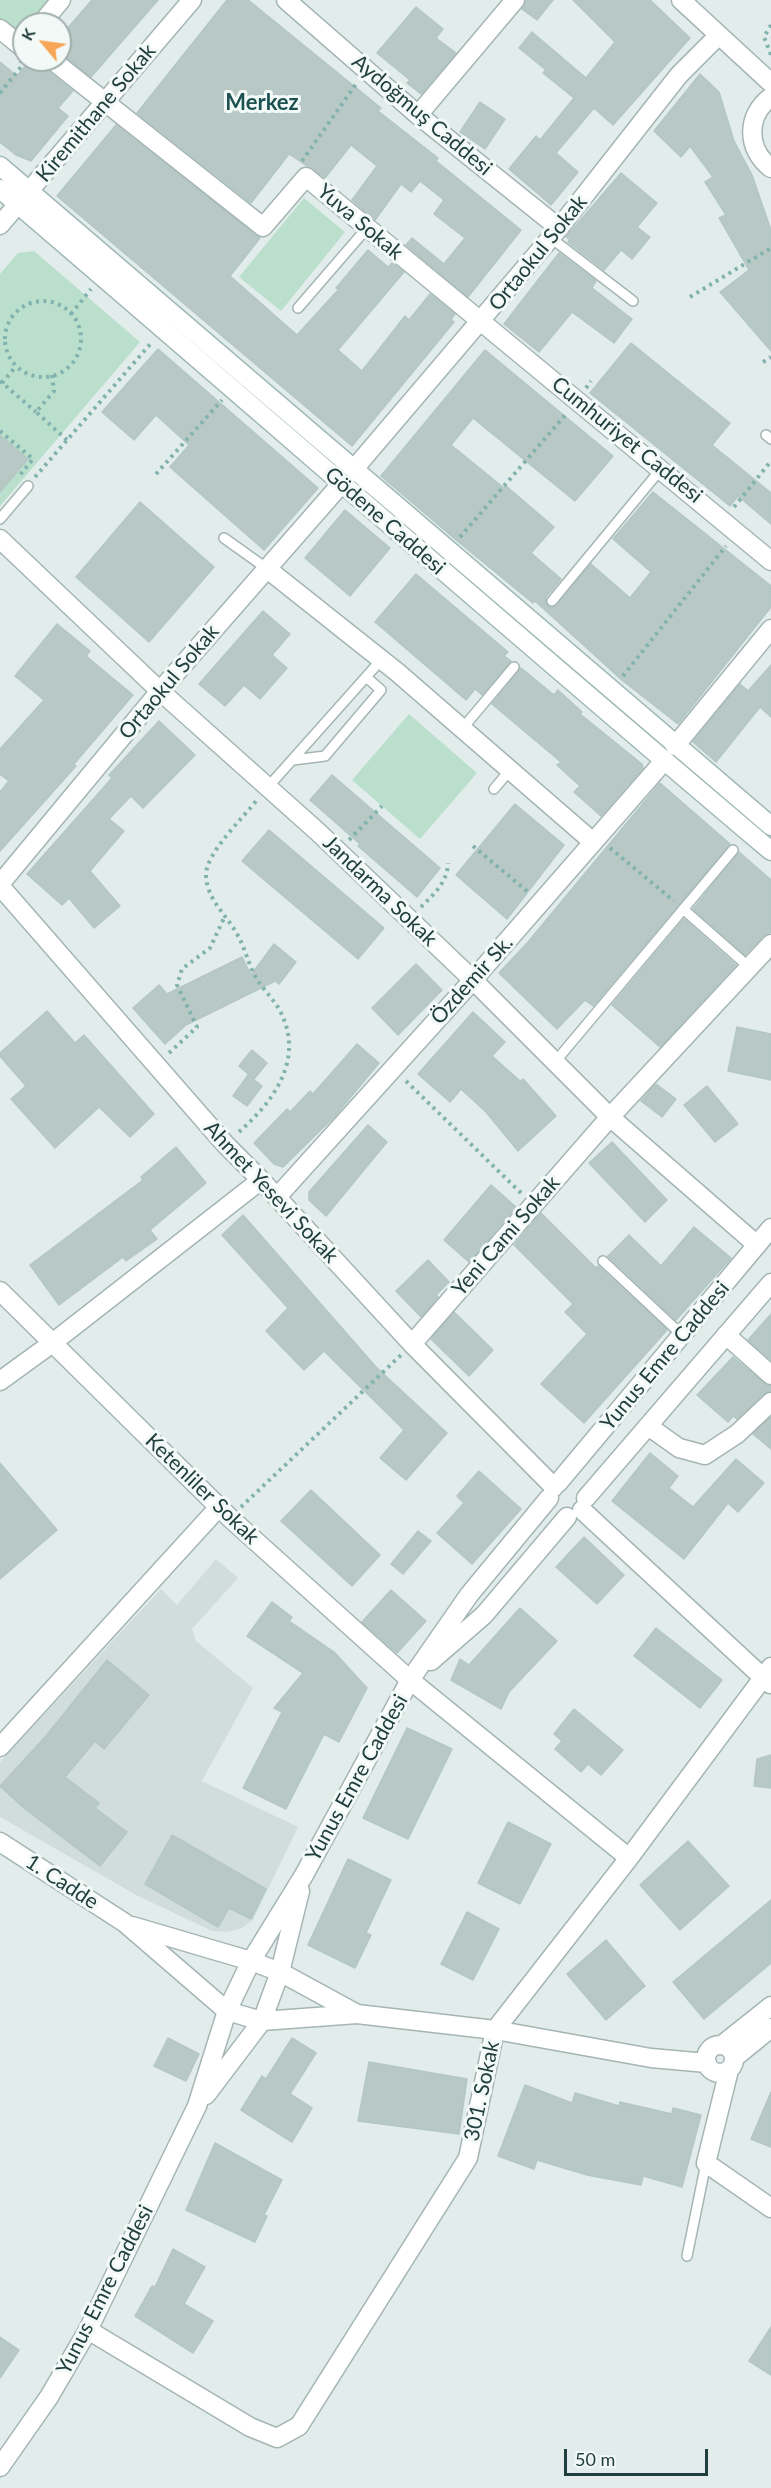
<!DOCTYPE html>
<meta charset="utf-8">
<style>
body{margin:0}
#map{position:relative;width:771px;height:2488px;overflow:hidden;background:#e2edeb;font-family:Lato,sans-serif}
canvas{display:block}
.north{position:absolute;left:12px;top:12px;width:60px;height:60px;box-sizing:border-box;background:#f3f9f7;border:2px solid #9fafad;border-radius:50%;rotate:299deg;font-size:16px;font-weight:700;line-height:24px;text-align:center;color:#213f3e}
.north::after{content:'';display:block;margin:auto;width:21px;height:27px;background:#f7a556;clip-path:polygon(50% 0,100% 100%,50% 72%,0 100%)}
.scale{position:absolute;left:564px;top:2449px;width:144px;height:27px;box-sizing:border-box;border:3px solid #213f3e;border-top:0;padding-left:8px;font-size:18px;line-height:21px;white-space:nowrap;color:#213f3e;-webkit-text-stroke:4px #f3f9f7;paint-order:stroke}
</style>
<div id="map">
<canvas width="771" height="2488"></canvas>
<div class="north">K</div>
<div class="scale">50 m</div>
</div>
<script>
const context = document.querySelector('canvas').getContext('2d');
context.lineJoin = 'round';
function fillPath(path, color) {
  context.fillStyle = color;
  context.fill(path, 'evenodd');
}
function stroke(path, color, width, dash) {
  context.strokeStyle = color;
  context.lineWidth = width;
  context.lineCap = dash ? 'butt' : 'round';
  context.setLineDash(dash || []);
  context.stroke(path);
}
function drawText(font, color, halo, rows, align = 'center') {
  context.font = font + ' Lato,sans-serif';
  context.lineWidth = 6;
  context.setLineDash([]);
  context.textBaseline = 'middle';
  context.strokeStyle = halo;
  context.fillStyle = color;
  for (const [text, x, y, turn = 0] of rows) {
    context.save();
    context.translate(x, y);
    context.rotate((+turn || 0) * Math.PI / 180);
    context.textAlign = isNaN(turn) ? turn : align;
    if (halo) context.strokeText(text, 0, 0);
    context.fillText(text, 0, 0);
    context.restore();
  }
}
const built = new Path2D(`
 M216,1559L238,1578L192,1629L196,1641L253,1688L202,1781L298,1827L253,1920L242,1928L228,1932L212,1931L138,1896L0,1817V1762L161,1589L177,1605Z`);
const green = new Path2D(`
 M0,0H61L41,24H24V44L0,29Z
 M304,198L345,232L281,311L239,277Z
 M34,251L140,342L0,506V274L18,253Z
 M409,714L477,773L420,839L352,780Z`);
const building = new Path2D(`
 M92,0H158L91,77L60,52V37Z
 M227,0H248L381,108L378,111L438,158L436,161L521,230L468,297L406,245L412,238L444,264L465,238L434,214L444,200L420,181L411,192L401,184L375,220L352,200L377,166L351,145L325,178L289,154L251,203L137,113Z
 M526,0H553L537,20L522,9Z
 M573,0H650L690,38L613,125L594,108L556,153L578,172L551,205L509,169L536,136L540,140L574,98L543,73L546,70L519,48L532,32L586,78L615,42Z
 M416,7L443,29L436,38L456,53L421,94L407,83L410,80L377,53Z
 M30,60H41L45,69L73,91L58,108L68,116L31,161L16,155L0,142V62L17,76Z
 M700,74L719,92L734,141L752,175L771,230V351L720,292L749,270L719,218L726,215L705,182L713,177L690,146L681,157L654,131Z
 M480,102L505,119L485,149L460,132Z
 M116,125L260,238L230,276L297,335L339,289L336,288L368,250L388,267L392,263L404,272L338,350L362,371L405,316L409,320L430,294L455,314L451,319L454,322L352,446L57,196Z
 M621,173L657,203L637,227L650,237L632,259L621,250L604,270L568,242L570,239L566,237Z
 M559,253L596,281L592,288L632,319L614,343L572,312L539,352L504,324Z
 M631,343L730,423L712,445L771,493V524L738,496L730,506L590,393Z
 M158,349L318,488L264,550L170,467L189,445L156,415L134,440L102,412Z
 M485,350L613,456L575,501L473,418L451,445L504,488L506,486L554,527L531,553L561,579L546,597L547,606L551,608L557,605L591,564L630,598L651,572L613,539L653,492L771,586V607L678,724L623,681L535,601L533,603L455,539L381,476Z
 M0,435L28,459L0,492Z
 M140,502L214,567L149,642L76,577Z
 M345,510L390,548L350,596L305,558Z
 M416,574L508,652L504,656L511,661L482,695L475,689L466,700L375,622Z
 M263,611L290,634L272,655L287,668L260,699L244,685L225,706L199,684Z
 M57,624L90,651L86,656L133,695L74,764L76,766L0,851V792L9,781L0,774V749L44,700L15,676Z
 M771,665V717L760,707L716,762L693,742L740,684L748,691Z
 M521,668L554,695L558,690L582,712L580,714L642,764L643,768L601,816L574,792L580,786L557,765L561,762L492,704Z
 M159,721L195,755L143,808L131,796L109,819L124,831L90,871L120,906L94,928L69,898L62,905L27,874L112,778L109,775Z
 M332,775L440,868L417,897L358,846L360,844L310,800Z
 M660,783L730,844L593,1006L585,1000L557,1029L499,973L528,942Z
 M515,804L564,845L507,919L456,875Z
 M269,830L384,928L358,959L242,861Z
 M739,852L771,880V932L763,936L745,955L693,909Z
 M684,919L736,965L660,1047L612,1005Z
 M274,944L296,962L279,984L275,981L186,1025L165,1044L133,1008L159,985L167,994L242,957L251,975Z
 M416,964L442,990L398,1035L372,1008Z
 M47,1011L75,1043L84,1035L154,1114L130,1137L99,1107L55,1148L11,1099L26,1086L0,1056V1053Z
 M473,1012L505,1042L492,1056L520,1081L523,1079L556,1116L518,1151L486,1112L461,1089L450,1102L418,1074Z
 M737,1027L771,1034V1080L728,1071Z
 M357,1044L379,1063L335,1116L283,1167L274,1164L254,1143L287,1109L290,1112L310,1091L313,1094Z
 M252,1050L267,1063L254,1079L239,1066Z
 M248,1075L262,1086L247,1106L233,1096Z
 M656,1084L676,1099L662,1117L641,1101Z
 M707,1086L738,1124L715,1142L684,1105Z
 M368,1125L387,1142L326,1216L309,1200V1192Z
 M612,1142L667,1200L645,1222L589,1163Z
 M176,1147L206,1183L150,1230L157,1239L126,1261L123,1257L59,1305L30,1265L143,1180L141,1177Z
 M491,1185L516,1207L469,1262L444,1240Z
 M541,1213L596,1268L598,1266L667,1330L584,1423L541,1384L587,1334L565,1312L573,1304L514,1245Z
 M243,1215L376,1367L447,1433L406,1480L380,1458L404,1430L324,1351L304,1370L266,1331L288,1308L222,1235Z
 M694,1227L731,1258L676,1320L608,1256L629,1235L661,1266Z
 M428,1260L449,1282L436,1295L438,1297L421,1317L396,1291Z
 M454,1312L493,1350L469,1376L431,1339Z
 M771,1314V1360L748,1340Z
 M733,1357L764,1383L771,1386V1391L763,1394L737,1419L733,1416L728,1422L697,1395Z
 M771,1417V1449L753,1434Z
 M650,1453L678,1476L669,1488L693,1507L736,1459L764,1483L738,1512L728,1503L684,1559L612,1501Z
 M0,1463L57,1530L0,1579Z
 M479,1471L521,1509L472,1564L437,1533L464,1503L457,1496Z
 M311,1490L380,1555L352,1586L281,1521Z
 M418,1531L431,1541L403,1574L391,1564Z
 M584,1537L624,1575L597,1604L556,1567Z
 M391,1590L426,1621L397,1653L362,1622Z
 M272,1602L292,1617L289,1621L334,1652L367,1688L339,1742L324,1734L286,1809L243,1788L282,1712L274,1708L303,1673L247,1636Z
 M520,1608L557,1641L509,1692L501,1709L451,1680L460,1659L469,1665Z
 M656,1628L722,1680L700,1708L634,1656Z
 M107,1660L149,1695L104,1749L95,1741L65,1777L99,1803L95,1808L127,1832L100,1866L24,1808L0,1786L46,1736Z
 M574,1709L623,1750L601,1775L588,1764L581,1772L555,1749L562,1741L554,1734Z
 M407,1728L452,1749L408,1839L363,1818Z
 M771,1755V1788L754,1786L757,1759Z
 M508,1822L551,1844L520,1904L478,1883Z
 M172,1835L266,1889L251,1919L229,1908L218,1927L145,1884Z
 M688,1841L729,1886L680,1930L640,1885Z
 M348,1859L391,1880L366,1933L371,1935L355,1968L308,1945Z
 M771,1900V1963L704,2019L673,1982Z
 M467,1912L499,1929L473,1980L441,1964Z
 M606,1940L645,1986L606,2020L567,1974Z
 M168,2038L199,2054L186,2081L154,2066Z
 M292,2038L316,2053L290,2094L312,2108L292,2142L241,2110L262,2076L266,2079Z
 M369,2062L467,2079L459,2134L358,2121Z
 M525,2085L572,2103L575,2093L619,2106L620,2102L672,2114L673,2108L701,2115L682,2187L643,2176L641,2185L587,2175L537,2160L534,2169L498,2156Z
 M771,2092V2147L751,2139Z
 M215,2143L282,2180L264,2215L267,2216L255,2242L186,2210Z
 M173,2249L205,2267L184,2304L213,2321L193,2353L135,2316L152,2286L155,2287Z
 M771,2327V2375L749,2361Z
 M0,2337L19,2350L0,2378Z`);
const path = new Path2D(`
 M771,25L764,37L771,55
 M0,93L21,67V62
 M302,161L356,84
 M690,297L771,248
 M5 339a38 38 0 1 1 76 0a38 38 0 1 1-76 0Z
 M71,314L91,289
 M763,362L771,357
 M52,375L54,391L36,412L67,440
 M0,381L36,412
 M2,383L16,366
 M586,388L591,381
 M0,431L33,459L20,475
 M156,474L222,400
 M35,477L152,342
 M734,507L771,461
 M460,537L567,413
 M623,676L726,546
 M349,840L382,806
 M473,846L528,892
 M610,848L674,901
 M421,907C434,894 447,883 448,863
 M169,1053L197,1027L177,985L182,969L210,948L224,918
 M406,1081L521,1193
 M239,1132C274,1101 306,1058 279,1009C271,996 259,985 253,972C247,959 244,946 237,934C226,914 206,899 206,874C207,852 243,818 257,800
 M241,1507L401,1355`);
const service = new Path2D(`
 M551,238L633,301
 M298,308L367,228
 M766,435L771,439
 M0,519L28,486
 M224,538L266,568
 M552,601L661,469
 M462,729L514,667
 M293,760L325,756L381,690L366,677
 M268,787L382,659
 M494,789L510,770
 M683,909L749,967
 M555,1062L733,850
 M603,1261L682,1335
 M687,2256L706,2163`);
const minor = new Path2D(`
 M286,0L418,115L559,228
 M681,0L771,83
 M41,24L61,0
 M0,29L22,47L24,44
 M52,60L263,227L306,177L771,561
 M771,97C746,115 746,149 771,168
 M418,115L515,0
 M354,469L559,228L679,75L719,35
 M0,539L160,691L318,832L473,980L610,1117L757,1245
 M266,568L397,672L593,842
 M675,746L771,629
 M0,884L160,691L342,483
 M0,886L225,1144L261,1180L412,1344L554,1487
 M277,1197L473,980L664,761
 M0,1291L230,1518L410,1680L629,1858
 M726,1335L771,1375
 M412,1344L610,1117L771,944
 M0,1381L51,1344L261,1180
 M648,1426L679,1448L705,1455L737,1434L771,1402
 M582,1510L770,1684
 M0,1747L219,1507
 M280,1972L357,2014
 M262,2021L357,2014L495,2030L651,2058L707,2063
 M722,2045L771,2006
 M706 2059a14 14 0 1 1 28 0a14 14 0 1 1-28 0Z
 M734,2058L771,2028
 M729,2070L706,2163L771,2208
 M88,2330L250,2427L277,2438L299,2426L468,2158L495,2030L629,1858L771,1667`);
const tertiary = new Path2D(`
 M0,225L192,0
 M558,1483L771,1228
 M586,1498L771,1283
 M431,1661L484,1615L567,1517
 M0,1842L125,1923L227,2011L262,2021L280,1972L251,1961L227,2011L197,2106L88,2330L49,2397L0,2467
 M132,1926L251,1961L304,1875L410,1680L469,1595L549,1498
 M280,1972L300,1891
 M206,2095L262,2021`);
const secondary = new Path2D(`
 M0,166L771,826
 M0,189C257,409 512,632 771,851`);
const streetNames = [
 ["Kiremithane Sokak",96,113,-50],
 ["Aydoğmuş Caddesi",422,115,40],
 ["Yuva Sokak",360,222,40],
 ["Ortaokul Sokak",538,253,-51],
 ["Cumhuriyet Caddesi",627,440,39],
 ["Gödene Caddesi",385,521,41],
 ["Ortaokul Sokak",169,682,-50],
 ["Jandarma Sokak",380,891,44],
 ["Özdemir Sk.",472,980,-48],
 ["Ahmet Yesevi Sokak",271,1192,47],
 ["Yeni Cami Sokak",506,1236,-49],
 ["Yunus Emre Caddesi",665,1356,-50],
 ["Ketenliler Sokak",202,1489,44],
 ["Yunus Emre Caddesi",357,1778,-61],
 ["1. Cadde",62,1882,33],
 ["301. Sokak",482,2091,-78],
 ["Yunus Emre Caddesi",105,2290,-63]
];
const neighbourhoodNames = [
 ["Merkez",262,103]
];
fillPath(built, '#d0ddda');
fillPath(green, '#badfcd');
fillPath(building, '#b7c8c5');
stroke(building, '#b4c7c4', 1.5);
stroke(service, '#a4b5b4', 12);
stroke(minor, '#a4b5b4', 21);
stroke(tertiary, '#a4b5b4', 21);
stroke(secondary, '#a0b9b6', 21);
stroke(path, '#81b2ae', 4, [3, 4.5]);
stroke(service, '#fff', 9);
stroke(minor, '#fff', 18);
stroke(tertiary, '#fff', 18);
stroke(secondary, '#fff', 18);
drawText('21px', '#213f3e', '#f3f9f7', streetNames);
drawText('bold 22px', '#1c5152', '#f3f9f7', neighbourhoodNames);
</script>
